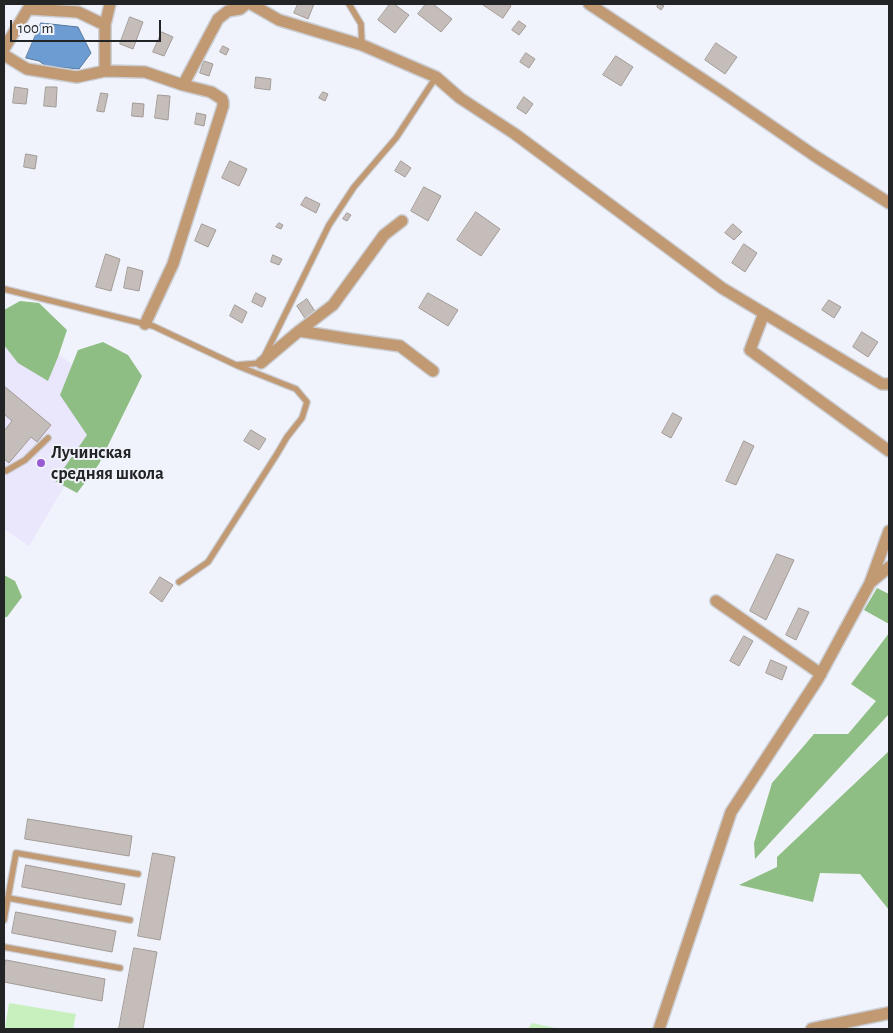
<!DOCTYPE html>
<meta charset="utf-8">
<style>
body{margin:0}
#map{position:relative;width:893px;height:1033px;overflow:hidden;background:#f0f3fb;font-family:"Alegreya Sans",sans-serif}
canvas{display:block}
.frame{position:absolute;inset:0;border:5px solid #222426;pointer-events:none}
.scale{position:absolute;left:10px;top:20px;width:151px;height:22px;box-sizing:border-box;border:2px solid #222426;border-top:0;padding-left:6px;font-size:15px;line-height:18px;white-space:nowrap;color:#222426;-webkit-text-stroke:4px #f0f3fb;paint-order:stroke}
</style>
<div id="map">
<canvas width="893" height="1033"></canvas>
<div class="frame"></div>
<div class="scale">100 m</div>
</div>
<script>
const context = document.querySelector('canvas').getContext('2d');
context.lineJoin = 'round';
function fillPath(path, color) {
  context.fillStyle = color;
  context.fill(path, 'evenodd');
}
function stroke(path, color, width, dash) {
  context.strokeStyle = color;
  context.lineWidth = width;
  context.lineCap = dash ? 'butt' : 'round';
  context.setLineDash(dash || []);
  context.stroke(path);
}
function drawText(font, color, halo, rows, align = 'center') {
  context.font = font + ' "Alegreya Sans",sans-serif';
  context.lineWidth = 4;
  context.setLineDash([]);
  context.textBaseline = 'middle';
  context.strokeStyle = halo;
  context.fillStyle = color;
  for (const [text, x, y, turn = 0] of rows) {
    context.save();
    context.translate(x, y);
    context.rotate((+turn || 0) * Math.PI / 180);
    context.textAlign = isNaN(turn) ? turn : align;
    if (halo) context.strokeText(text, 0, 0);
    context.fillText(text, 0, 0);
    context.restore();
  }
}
const education = new Path2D(`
 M6,316L117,397L29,546L4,529V318Z`);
const green = new Path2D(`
 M9,1003L76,1014L73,1029H5Z
 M532,1023L560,1029H528Z`);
const forest = new Path2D(`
 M20,301L39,303L67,330L58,357L48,381L18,363L4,345V310Z
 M103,342L128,355L142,376L99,464L77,493L55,481L87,435L60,395L78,350Z
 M4,575L15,581L22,597L7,617H4Z
 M877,588L889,594V624L864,610Z
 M889,633V714L755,859L754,843L772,783L814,734H848L876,701L851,684Z
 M889,751V910L860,874L820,873L813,902L739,885L777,867V857Z`);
const water = new Path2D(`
 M41,23L78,27L91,53L79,69L46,66L39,61L26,58Z`);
const building = new Path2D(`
 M298,4H314L308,19L294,13Z
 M390,4H394L409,15L395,33L378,20Z
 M426,4H433L452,19L441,32L418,14Z
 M482,4H509L511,6L503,18Z
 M659,4L664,6L661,10L657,7Z
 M130,17L143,22L133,49L120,44Z
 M519,21L526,26L519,35L512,30Z
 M162,32L173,37L164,56L153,52Z
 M716,43L737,57L725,74L705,60Z
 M223,46L229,49L226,55L220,52Z
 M526,53L535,59L529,68L520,62Z
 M616,56L633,67L621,86L603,75Z
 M204,61L213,64L209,76L200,73Z
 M256,77L271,79L270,90L255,88Z
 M15,87L28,89L26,104L13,103Z
 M46,87H57L56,107L44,106Z
 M323,92L328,94L325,101L319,98Z
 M101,93L108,94L104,112L97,111Z
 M158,95L170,96L168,120L155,118Z
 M524,97L533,104L526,114L517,108Z
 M133,103L144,104L143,117L132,116Z
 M197,113L206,115L204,126L195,124Z
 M26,154L37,156L35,169L24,167Z
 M230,161L247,169L239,186L222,178Z
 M401,161L411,168L405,177L395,171Z
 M424,187L441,196L428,221L411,211Z
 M306,197L320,204L316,213L301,205Z
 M476,212L500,229L481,256L457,240Z
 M347,213L351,215L347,221L343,219Z
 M279,223L283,225L281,229L276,227Z
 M202,224L216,230L208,247L195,241Z
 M733,224L742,232L734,240L725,233Z
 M744,244L757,253L745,272L732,263Z
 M106,254L120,259L111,291L96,287Z
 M273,255L282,259L279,265L271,262Z
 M128,267L143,271L139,291L124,288Z
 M256,293L266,298L262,307L252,302Z
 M428,293L458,310L448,326L419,308Z
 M307,299L316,313L306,320L297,306Z
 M829,300L841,307L834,318L822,310Z
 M235,305L247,312L242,323L230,316Z
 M862,332L878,342L868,357L853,347Z
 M4,386L51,425L37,442L31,437L9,463L4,459V431L12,421L4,414Z
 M673,413L682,418L671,438L662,433Z
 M251,430L266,439L259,450L244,441Z
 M744,441L754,446L736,485L726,481Z
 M777,554L794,560L766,620L750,611Z
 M160,577L173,585L162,602L150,593Z
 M799,608L809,612L796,640L786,635Z
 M744,636L753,641L739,666L730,661Z
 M771,660L787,667L782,680L766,673Z
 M28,819L132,836L129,856L25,839Z
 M153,853L175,857L160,940L138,936Z
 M26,865L125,884L121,905L22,887Z
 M16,912L116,931L112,952L12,933Z
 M134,948L157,952L143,1029H119Z
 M6,960L105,979L102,1001L4,982V971Z`);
const service = new Path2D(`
 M349,4L361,24L362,45
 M4,289L153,326L236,365L261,363L329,225L354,187L396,138L436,77
 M4,470L6,471L25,460L48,438
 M179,582L208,562L277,454L287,437L302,418L307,402L296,389L238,366
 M8,898L130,920
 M4,920L16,853L138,874
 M4,947L120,968`);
const minor = new Path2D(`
 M251,4L279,20L362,45L436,77L460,98L515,134L722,288L882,384H889
 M589,4L722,92L815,156L889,203
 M105,25L110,4
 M4,49L28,9L78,12L105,25V71
 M4,55L27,69L77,77L105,71L145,72L183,85L211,92L222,99L223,102V106L173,264L145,324
 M183,85L218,19L228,11L240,9L246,4
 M764,313L750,350L889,451
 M299,331L333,305L384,235L402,221
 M261,363L299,331L350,339L400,346L433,371
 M871,582L889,567
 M716,601L821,674
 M659,1029L731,812L818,679L870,583L889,531`);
const tertiary = new Path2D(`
 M812,1029L889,1013`);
const markers = [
 [41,463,5,"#985cd4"]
];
const poiNames = [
 ["Лучинская",51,453],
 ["средняя школа",51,474]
];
fillPath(education, '#eae6fc');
fillPath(green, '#c7f0be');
fillPath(forest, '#8fbe84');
fillPath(water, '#6d9cd2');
stroke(water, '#56789e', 1);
fillPath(building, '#c5bdb9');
stroke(building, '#a29a97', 1);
stroke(service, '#cbced5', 8);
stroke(minor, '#cbced5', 14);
stroke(tertiary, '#cbced5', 15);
stroke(service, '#c19a73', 5.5);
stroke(minor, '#c19a73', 11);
stroke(tertiary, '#c19a73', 12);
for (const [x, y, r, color] of markers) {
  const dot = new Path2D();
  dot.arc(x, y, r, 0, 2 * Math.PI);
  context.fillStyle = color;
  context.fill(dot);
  stroke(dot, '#f0f3fb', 2);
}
drawText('bold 18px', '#222426', '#f0f3fb', poiNames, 'left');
</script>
